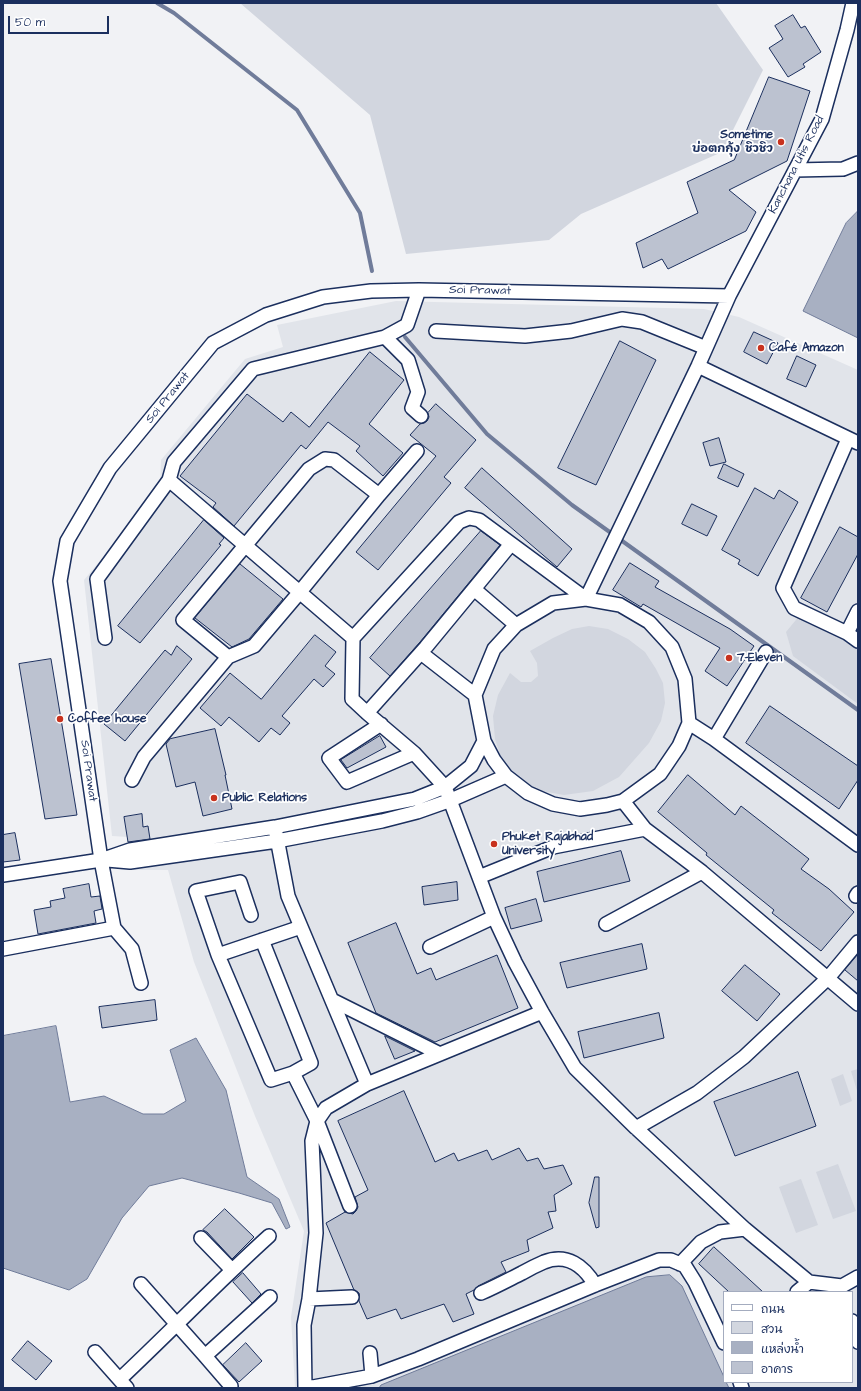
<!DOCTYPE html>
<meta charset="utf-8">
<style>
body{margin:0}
#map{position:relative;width:861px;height:1391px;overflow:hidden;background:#f1f2f5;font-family:"Architects Daughter","Playpen Sans Thai",sans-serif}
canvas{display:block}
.frame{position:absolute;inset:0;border:4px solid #1b2f5e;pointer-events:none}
.legend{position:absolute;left:723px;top:1291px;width:130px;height:92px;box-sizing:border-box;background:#fff;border:1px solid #a4acbf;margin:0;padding:5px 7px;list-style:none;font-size:12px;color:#1b2f5e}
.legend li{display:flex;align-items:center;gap:8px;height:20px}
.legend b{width:20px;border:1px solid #a4acbf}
.scale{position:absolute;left:8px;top:16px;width:101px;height:18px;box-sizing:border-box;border:2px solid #1b2f5e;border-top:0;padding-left:5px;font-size:12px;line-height:14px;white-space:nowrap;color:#1b2f5e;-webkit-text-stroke:3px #fff;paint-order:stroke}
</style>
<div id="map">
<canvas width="861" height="1391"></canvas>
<div class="frame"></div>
<ul class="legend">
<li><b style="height:5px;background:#fff"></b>ถนน</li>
<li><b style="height:11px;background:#d2d6df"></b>สวน</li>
<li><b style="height:11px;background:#a8b0c2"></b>แหล่งน้ำ</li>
<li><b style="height:11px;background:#bcc2d0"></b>อาคาร</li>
</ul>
<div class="scale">50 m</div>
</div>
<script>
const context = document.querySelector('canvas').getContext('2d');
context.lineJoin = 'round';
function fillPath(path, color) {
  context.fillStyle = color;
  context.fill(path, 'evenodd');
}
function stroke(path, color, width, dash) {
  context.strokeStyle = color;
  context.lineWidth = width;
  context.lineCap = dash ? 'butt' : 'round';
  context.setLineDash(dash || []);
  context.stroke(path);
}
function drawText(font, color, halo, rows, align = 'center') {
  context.font = font + ' "Architects Daughter","Playpen Sans Thai",sans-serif';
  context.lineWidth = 3.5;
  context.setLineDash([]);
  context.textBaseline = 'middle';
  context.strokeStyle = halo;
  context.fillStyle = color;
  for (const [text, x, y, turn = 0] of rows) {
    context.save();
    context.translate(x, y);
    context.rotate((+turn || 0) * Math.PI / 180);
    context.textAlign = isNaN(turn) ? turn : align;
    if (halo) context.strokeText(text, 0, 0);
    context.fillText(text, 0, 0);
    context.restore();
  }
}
const built = new Path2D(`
 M396,301L704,309L739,317L858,370V1388H295L291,1317L304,1231L255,1116L194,962L168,870H133L130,862L128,837L112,836L84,580L160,488L161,460L245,359L283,347L277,325ZM724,1292H852V1382H724Z`);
const green = new Path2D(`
 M240,3H716L763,70L722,152L581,214L549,240L406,254L370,115Z
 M800,615L847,640L858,647V704L793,656L786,632Z
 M589,626L608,629L628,639L645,652L656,669L663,683L665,703L661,721L649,743L619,777L593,791L564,795L542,791L522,781L503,763L495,739L493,716L498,695L510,673L521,682H531L538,676L537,663L530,651L553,638L572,629Z
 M858,1069V1094L851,1071Z
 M843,1074L852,1101L840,1106L831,1079Z
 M838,1164L856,1211L833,1219L816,1172Z
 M801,1179L818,1225L796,1233L779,1187Z`);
const water = new Path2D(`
 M858,211V338L803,311L846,223Z
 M56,1026L70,1102L104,1096L143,1114H164L186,1101L170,1050L196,1038L226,1090L247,1177L279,1199L290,1227L286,1229L272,1203L239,1193L182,1178L149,1186L122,1218L87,1279L69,1290L3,1268V1036Z
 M670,1275L682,1286L724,1377V1382H726L729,1388H379L381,1385L646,1277Z`);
const stream = new Path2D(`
 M157,3L174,13L297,110L360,213L372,271
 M405,337L487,434L572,505L858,710`);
const building = new Path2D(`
 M793,15L801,28L805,26L821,52L803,64L805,67L788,77L769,48L783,39L775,26Z
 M769,77L810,91L787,161L729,190L756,212L746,231L668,269L662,259L643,268L636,243L698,213L687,182L734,160Z
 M754,332L778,343L767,364L744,352Z
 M620,341L656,360L596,485L558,468Z
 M370,352L404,380L369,424L403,453L383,476L356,451L360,446L328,422L306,449L301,445L234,526L213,507L216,503L180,476L247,394L283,422L291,412L309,427Z
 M797,356L816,365L806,387L787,379Z
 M436,404L476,440L444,477L451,483L378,570L356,552L436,456L410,435L420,424L424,423L427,421L429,417L428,413Z
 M719,438L726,462L710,466L703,443Z
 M724,464L744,474L738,487L718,478Z
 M482,468L572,549L557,567L465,488Z
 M755,488L774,499L779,490L798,502L758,576L738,564L740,560L722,550Z
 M692,504L717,516L707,536L682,524Z
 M204,520L224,538L219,544L221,545L140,643L118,626Z
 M840,527L858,537V554L827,612L801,598Z
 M481,531L500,545L420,642L390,676L370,658Z
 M630,563L659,581L655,587L730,629L754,646L727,686L705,671L720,648L643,604L641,607L613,590Z
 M240,564L283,599L249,639L232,647L195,618Z
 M315,635L336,652L325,666L335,674L323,687L314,679L282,716L290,723L280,735L271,728L259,742L229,717L221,726L200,708L230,673L261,699Z
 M177,646L192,659L125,741L104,724L165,650L171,655Z
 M51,659L77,815L45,819L19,664Z
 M770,706L858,766V780L839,809L746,743Z
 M215,729L226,775H225L232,809L203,816L195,782L176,787L166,744L170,739Z
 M380,736L386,747L347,768L341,760Z
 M688,775L735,815L741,806L809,859L801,869L829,889L854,912L821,951L772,913L774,910L706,855L707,853L658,812Z
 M142,814L143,827L148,826L150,839L128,842L124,817Z
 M15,833L20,860L3,862V835Z
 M621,851L630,881L544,902L537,872Z
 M457,882L458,900L424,905L422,887Z
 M89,884L91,897L100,896L102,909L94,911L96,923L38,934L34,910L51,907L50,901L65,898L63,889Z
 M536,899L542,921L511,929L505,908Z
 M396,923L417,974L431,968L436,980L497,955L518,1008L435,1042L376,1013L348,943Z
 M642,944L647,969L567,988L560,963Z
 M858,954V981L845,970Z
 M745,965L780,994L757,1021L722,991Z
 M155,1000L157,1020L102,1028L99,1007Z
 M659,1013L664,1038L584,1058L578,1032Z
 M385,1036L415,1051L395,1059Z
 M798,1072L816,1126L735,1156L714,1102Z
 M404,1091L435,1162L454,1153L458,1161L487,1150L492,1160L519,1148L527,1161L538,1158L544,1169L563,1165L572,1184L554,1195L556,1211L548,1212L553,1228L527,1240L529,1251L501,1262L506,1272L478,1286L474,1290L466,1294L474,1314L453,1322L444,1304L401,1319L396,1309L367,1319L359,1301V1293L354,1290L326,1223L345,1212L353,1214L356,1211L358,1207L355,1197L368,1190L338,1121Z
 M595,1177H599V1227L596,1228L589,1203Z
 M225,1209L254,1237L232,1259L207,1232L203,1230Z
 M714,1247L763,1292H729L699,1264Z
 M243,1273L261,1294L252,1303L233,1282Z
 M28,1341L52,1361L36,1380L12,1360Z
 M246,1343L262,1361L239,1382L223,1365Z`);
const minor = new Path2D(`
 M795,170L843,169L858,163
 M436,331L525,336L571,331L622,319L642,322L706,348
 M385,337L408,360L418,392L412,408L421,416
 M698,366L858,443
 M848,439L783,588L794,608L847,633L858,641
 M169,480L353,638
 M379,495L334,460L325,459L309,469L183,620L228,657L254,646L299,593L379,495L417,451
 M474,589L516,625
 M586,599L553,603L516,625L494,649L475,695L484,741L494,760L506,776L528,793L553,804L580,809L607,805L623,801L660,774L679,746L689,723L685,679L672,647L649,622L620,605L586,599L479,520L469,518L459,522L353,638L352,699L367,713L414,753L445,787L494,917L515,962L542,1012L575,1068L636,1128L745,1229L809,1282L842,1286L858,1277
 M586,599L698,366L729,296L822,119L847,30L853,3
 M847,633L858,611
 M105,638L97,579L169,480L174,462L253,369L385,337L407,325L419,290
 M421,653L475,695
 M367,713L426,647L511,544
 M689,723L714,739L858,845
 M381,724L329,758L347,782L414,753
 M714,739L766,652
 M132,780L144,757L228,657
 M623,801L645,829L702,872L858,1004
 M276,833L288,896L367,1084
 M107,860L130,862L277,841L382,821L417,812L451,800L506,776
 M3,875L101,860L130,850L275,827L415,799L445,787L471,766L484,741
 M479,877L553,847L645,829
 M856,896L858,893
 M251,915L240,882L196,891L218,955L271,1080L293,1073L317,1121L350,1206
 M606,924L702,872
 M262,940L311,1063L293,1073
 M430,947L494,917
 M3,949L114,928
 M218,955L301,927
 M141,983L132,949L114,928L101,860L60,581L67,541L110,468L213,343L266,315L323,297L371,291L419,290L729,296
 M332,1000L440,1054
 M636,1128L697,1093L744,1057L828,978L858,942
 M201,1238L232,1270
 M680,1264L701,1242L720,1232L745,1229
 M141,1284L205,1356L231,1386
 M797,1292L809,1282
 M481,1293C495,1287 508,1280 522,1273C529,1269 537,1265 544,1262C567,1253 584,1266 595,1285
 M309,1299L352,1297
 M852,1321L858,1342
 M95,1352L127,1388
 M205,1356L270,1297
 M372,1376L418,1359L595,1285L659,1260H671L685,1266L695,1282L724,1343
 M120,1379C170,1332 218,1282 269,1236
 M740,1382L742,1388
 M305,1386L313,1387L372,1376L370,1353
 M305,1388L304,1325L309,1299L316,1233L312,1141L317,1121L326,1108L367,1084L542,1012`);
const markers = [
 [781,142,4,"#c8321e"],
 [761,348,4,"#c8321e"],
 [729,658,4,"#c8321e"],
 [60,719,4,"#c8321e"],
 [214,798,4,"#c8321e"],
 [494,844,4,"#c8321e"]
];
const poiNames = [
 ["Sometime",773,135,"right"],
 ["บ่อตกกุ้ง ชิวชิว",773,149,"right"],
 ["Café Amazon",769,348],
 ["7-Eleven",737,658],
 ["Coffee house",68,719],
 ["Public Relations",222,798],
 ["Phuket Rajabhad",502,837],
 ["University",502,851]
];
const streetNames = [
 ["Kanchana Utis Road",797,165,-63],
 ["Soi Prawat",480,291,1],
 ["Soi Prawat",168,398,-51],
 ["Soi Prawat",88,771,82]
];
fillPath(built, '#e1e4ea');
fillPath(green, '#d2d6df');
fillPath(water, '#a8b0c2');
stroke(water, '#707c9a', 1);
stroke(stream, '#707c9a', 4);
fillPath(building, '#bcc2d0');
stroke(building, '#1b2f5e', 1);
stroke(minor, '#1b2f5e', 16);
stroke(minor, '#fff', 13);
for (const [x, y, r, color] of markers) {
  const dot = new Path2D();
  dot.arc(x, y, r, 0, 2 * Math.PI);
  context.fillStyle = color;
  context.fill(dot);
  stroke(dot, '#fff', 1.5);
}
drawText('bold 12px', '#1b2f5e', '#fff', poiNames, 'left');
drawText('12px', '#1b2f5e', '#fff', streetNames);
</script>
